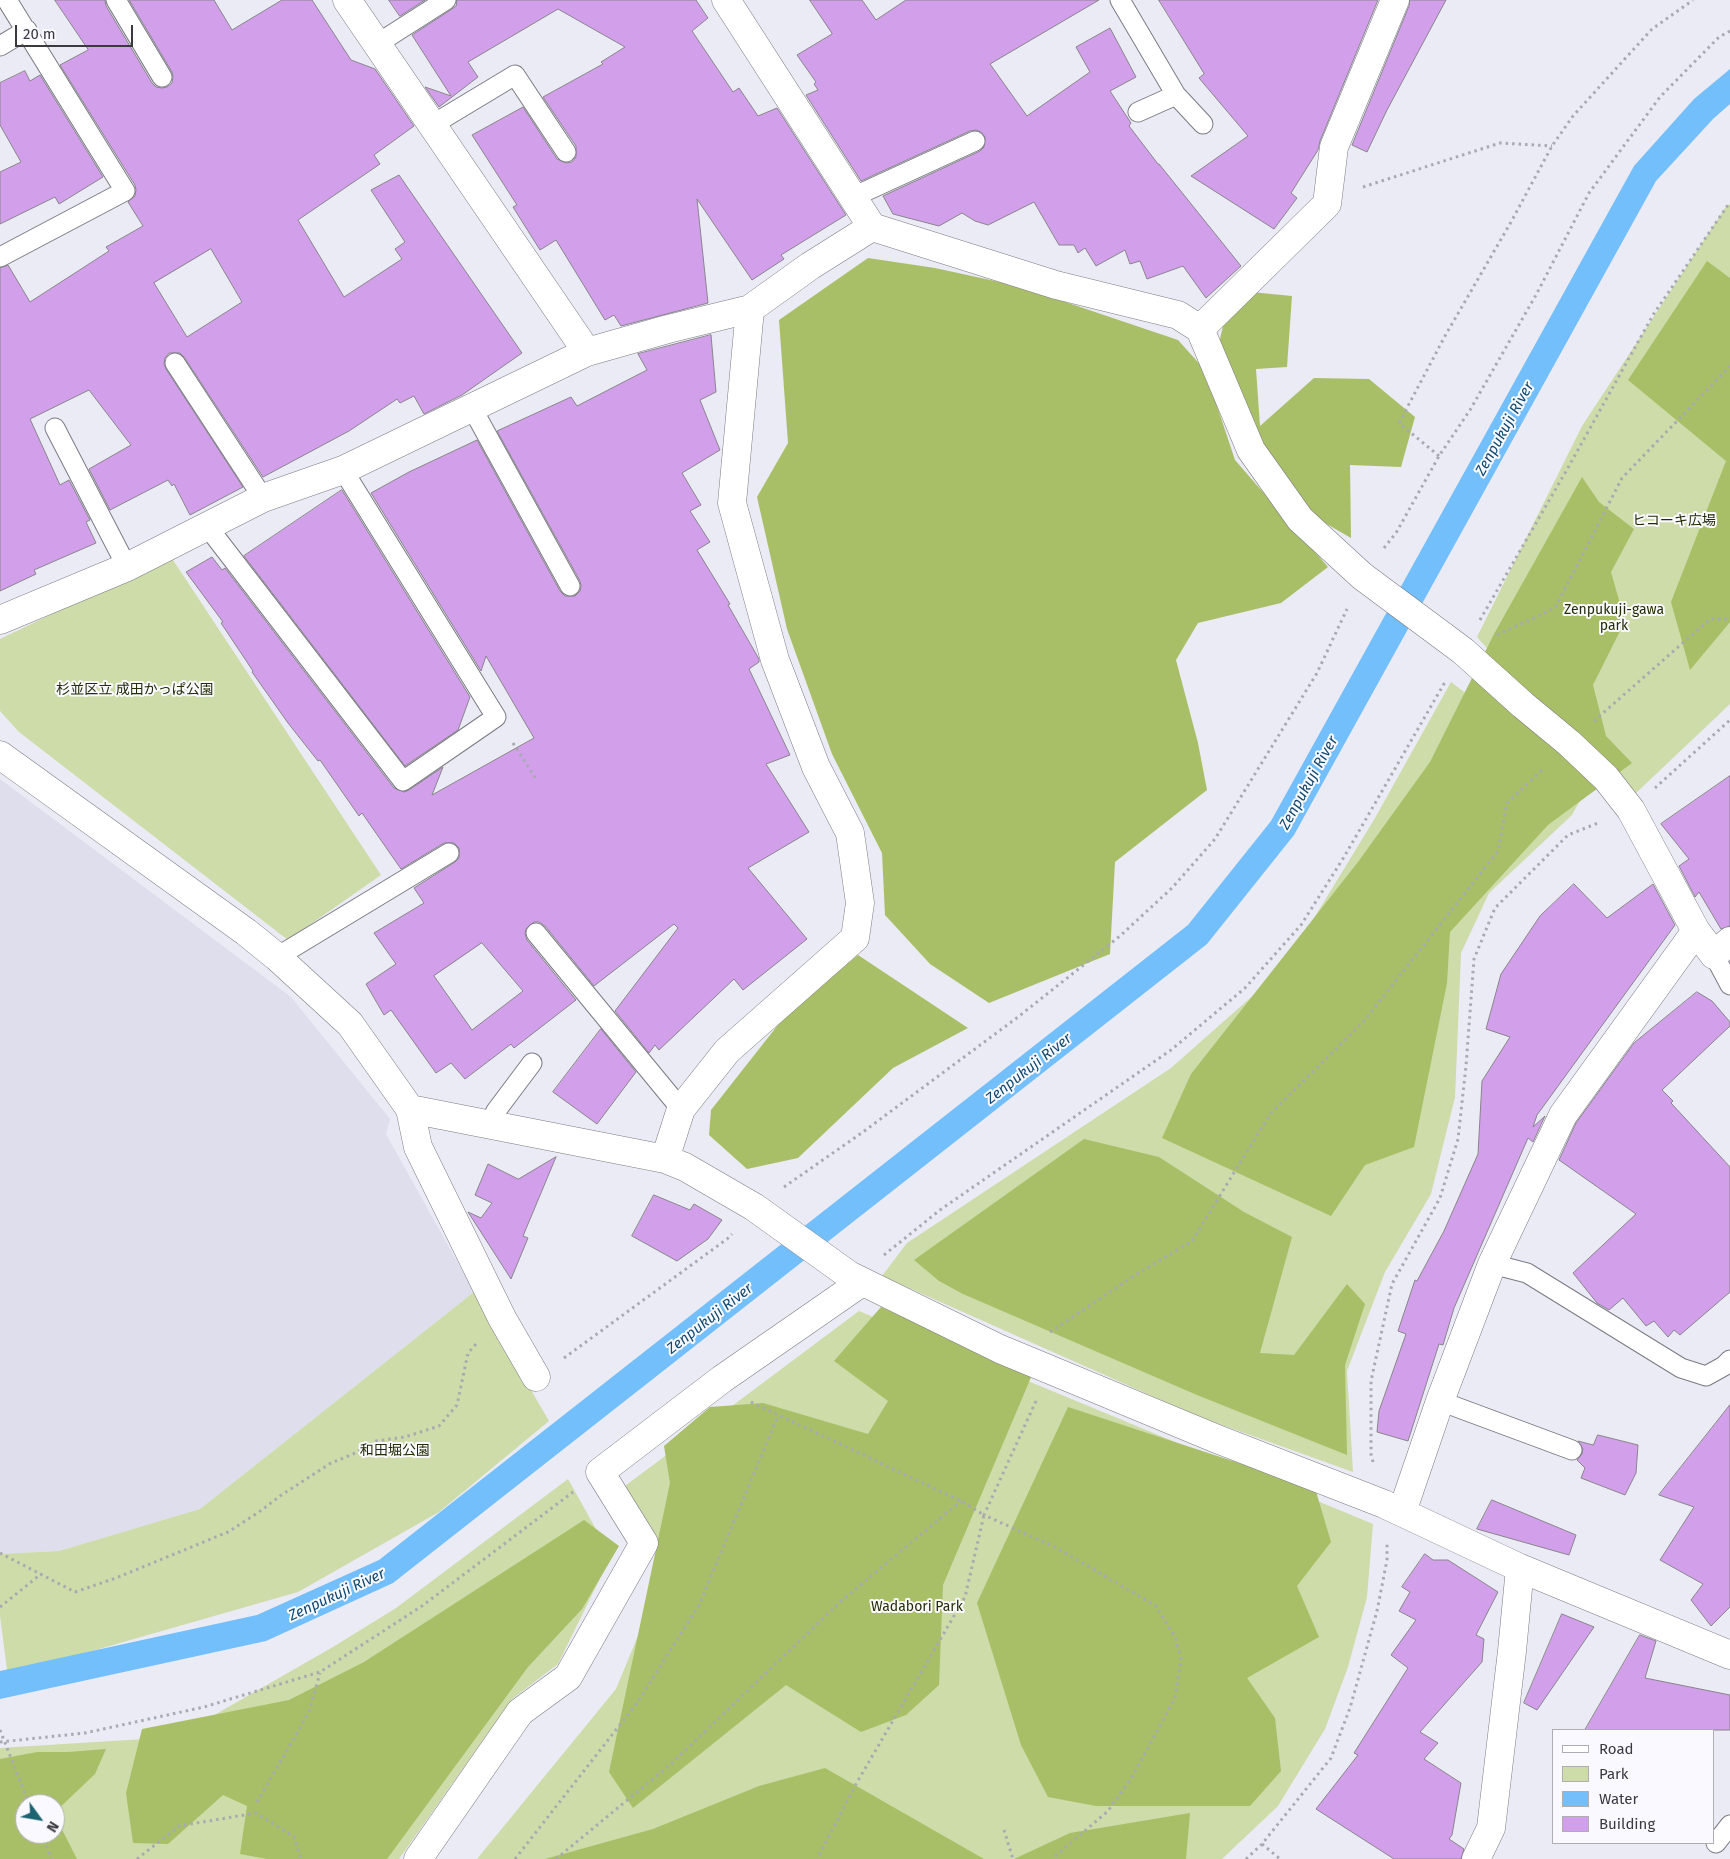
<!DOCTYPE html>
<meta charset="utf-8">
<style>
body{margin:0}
#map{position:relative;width:1730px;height:1859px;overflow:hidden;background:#ebebf5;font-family:"Fira Sans",sans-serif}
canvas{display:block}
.legend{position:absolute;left:1552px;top:1729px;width:162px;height:115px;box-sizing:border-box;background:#f9f9ff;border:1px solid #adadb2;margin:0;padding:6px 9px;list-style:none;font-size:15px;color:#3a3a3e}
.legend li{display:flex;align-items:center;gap:10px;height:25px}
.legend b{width:25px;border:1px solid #adadb2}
.north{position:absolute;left:15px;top:1794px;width:50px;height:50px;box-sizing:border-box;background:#f9f9ff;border:1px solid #adadb2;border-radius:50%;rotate:122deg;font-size:14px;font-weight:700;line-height:20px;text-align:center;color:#3a3a3e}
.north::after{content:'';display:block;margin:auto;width:18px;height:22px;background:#1d6473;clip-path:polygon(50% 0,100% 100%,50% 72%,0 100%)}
.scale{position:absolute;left:15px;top:25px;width:118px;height:22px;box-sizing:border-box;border:2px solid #3a3a3e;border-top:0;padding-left:6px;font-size:15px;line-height:18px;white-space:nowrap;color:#3a3a3e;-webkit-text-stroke:4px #f9f9ff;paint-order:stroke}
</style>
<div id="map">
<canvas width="1730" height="1859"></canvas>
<ul class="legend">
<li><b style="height:6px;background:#fff"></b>Road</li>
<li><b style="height:14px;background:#cddca8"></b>Park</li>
<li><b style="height:14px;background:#72bffc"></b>Water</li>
<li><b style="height:14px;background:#d2a0ea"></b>Building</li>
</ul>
<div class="north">N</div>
<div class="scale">20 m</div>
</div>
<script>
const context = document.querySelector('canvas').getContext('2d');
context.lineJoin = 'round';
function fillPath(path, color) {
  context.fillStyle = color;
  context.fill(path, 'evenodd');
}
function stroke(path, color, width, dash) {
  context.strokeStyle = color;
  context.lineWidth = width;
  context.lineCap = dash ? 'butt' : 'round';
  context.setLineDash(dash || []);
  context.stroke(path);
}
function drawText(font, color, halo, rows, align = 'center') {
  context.font = font + ' "Fira Sans","Noto Sans JP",sans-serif';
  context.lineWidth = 4;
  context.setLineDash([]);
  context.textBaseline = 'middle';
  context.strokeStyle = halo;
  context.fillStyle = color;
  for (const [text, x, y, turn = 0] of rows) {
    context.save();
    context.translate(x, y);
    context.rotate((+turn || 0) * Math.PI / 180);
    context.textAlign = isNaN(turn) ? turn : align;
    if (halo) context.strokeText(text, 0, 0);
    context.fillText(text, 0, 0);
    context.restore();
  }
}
const built = new Path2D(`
 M0,779L291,997L390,1119L386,1134L474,1292L200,1509L59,1551L0,1554Z`);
const green = new Path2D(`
 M1730,204V704L1636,793L1556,726L1477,637L1582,426L1725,208Z
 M171,557L381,875L288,940L19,732L0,711V639Z
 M1451,682L1539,749L1591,781L1572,815L1489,893L1461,953L1455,1097L1431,1194L1385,1272L1347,1371L1353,1472L1197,1416L882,1276L907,1243L1171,1068L1283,969L1375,818Z
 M474,1292L549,1421L439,1512L298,1592L78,1655L7,1670L0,1616V1554L59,1551L200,1509Z
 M859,1311L1373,1524L1367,1597L1348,1667L1325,1729L1278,1806L1222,1859H477L616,1689L670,1558L625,1486Z
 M568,1479L611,1556L558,1664L512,1699L399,1859H0V1748L176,1737L333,1647L396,1608ZM25,1804H55V1834H25Z`);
const forest = new Path2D(`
 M868,258L935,268L1018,286L1178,340L1205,370L1235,460L1328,567L1281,603L1198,623L1176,660L1198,743L1207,790L1115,862L1110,954L989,1003L930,964L885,915L882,853L832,754L787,629L757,497L788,443L779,320Z
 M1707,261L1730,278V622L1690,670L1671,602L1726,461L1628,380Z
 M1251,292L1292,296L1287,367L1256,369L1260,426L1314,378L1369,379L1415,417L1401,467L1350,465L1351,538L1306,512L1265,451L1217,352L1224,322Z
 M1582,477L1599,502L1634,529L1611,572L1625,621L1593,685L1606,736L1632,763L1548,825L1450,932L1447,983L1414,1147L1365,1165L1331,1216L1162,1138L1191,1074L1358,862L1430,762L1494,634Z
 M858,955L968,1028L893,1068L798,1158L747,1169L709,1135L711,1110L785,1016Z
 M1084,1139L1159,1157L1244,1212L1292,1237L1260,1353L1294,1355L1347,1284L1365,1304L1345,1365L1347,1455L1197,1395L963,1294L939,1281L914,1260Z
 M881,1307L1032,1375L943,1585L939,1685L906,1715L861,1732L786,1685L633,1808L609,1772L670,1483L664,1446L710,1407L763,1403L868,1434L888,1401L834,1361Z
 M1068,1407L1315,1488L1331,1542L1297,1586L1319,1637L1247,1678L1275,1718L1281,1771L1250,1806H1096L1048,1797L1021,1745L977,1603Z
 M584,1520L619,1546L582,1609L528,1667L387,1859H267L240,1854L247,1806L223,1795L168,1844L133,1843L126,1793L142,1729L289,1700L364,1662Z
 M106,1749L95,1774L55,1812V1804H25V1834H55V1816L77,1859H0V1759L37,1752H68Z
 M825,1768L984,1859H545L653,1829L759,1786Z
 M1190,1813L1186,1859H1014L1070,1833Z`);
const water = new Path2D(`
 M1730,69V104L1713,119L1656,181L1294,835L1207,944L393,1583L266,1641L0,1699V1671L257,1615L379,1560L1188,925L1271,821L1634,166L1694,99Z`);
const building = new Path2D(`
 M55,0H105L106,6L152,83L156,87L162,88L167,87L172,83L173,77L172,72L129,0H214L232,30L282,0H312L351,60L375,69L414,126L374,155L380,164L298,220L344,297L402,259L395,249L405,242L371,190L399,175L522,353L462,395L424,414L414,396L400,403L397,399L349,431L263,477L184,357L180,353H169L165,358L164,364L166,369L243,487L190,515L174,484L172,486L168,480L110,510L89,469L131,445L89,390L30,419L60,485L69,480L90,520L86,522L96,543L34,570L36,574L0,591V268L8,265L30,302L109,251L106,247L143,226L128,202L135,196L136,190L135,185L60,65L88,50ZM211,249L242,302L187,337L154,283Z
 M389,0H425L400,16Z
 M457,0H696L708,18L692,31L733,92L739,88L758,116L777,108L846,215L781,255L784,259L752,280L697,199L708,303L621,326L614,315L605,320L556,240L540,250L513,207L517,205L472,135L523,107L557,159L566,163L572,162L576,157V146L543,97L603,64L601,62L625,47L558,9L468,62L478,77L439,107L425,87L451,96L412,35L452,9L456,6Z
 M810,0H862L876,20L906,0H1099L990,64L1027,116L1090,72L1076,47L1110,28L1136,77L1110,91L1131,123L1129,126L1158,164H1159L1241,266L1206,298L1183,266L1147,279L1140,261L1130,264L1125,250L1096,266L1085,248L1078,253L1074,245H1059L1034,202L988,225L975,221L962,213L939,226L893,214L883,196L980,151L984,147L985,137L981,132L976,130L970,131L861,181L806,95L818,90L814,84L816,82L797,55L832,34Z
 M1159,0H1378L1320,141L1318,150L1291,193L1297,198L1274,229L1191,176L1248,136L1199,78L1204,74Z
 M1410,0H1446L1387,110L1367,152L1352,145L1409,6Z
 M25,71L30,81L40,75L103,177L59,204L55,197L0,224V172L21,162L0,125V83Z
 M711,335L716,392L700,400L720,450L682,473L701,505L690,511L710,542L697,550L730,604L728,605L759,659V662L749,669L790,755L766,764L809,832L748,868L807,939L743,990L734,979L659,1050L655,1045L649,1053L615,1011L678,928L674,924L594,986L545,926L539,922H534L526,929L525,934L527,940L576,1000L514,1048L511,1044L465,1079L451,1063L436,1073L391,1010L384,1015L366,984L396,964L374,933L424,903L414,888L455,862L459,858V848L454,843H444L401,869L362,813L359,816L320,760L318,761L288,723L252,672L253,671L221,623L223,622L186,572L212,557L222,570L225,568L394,788L404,792L409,790L443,767L432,795L534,738L486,656L481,671L371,493L409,472L477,440L560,591L565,596H575L580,591L581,586L580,581L497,431L571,397L577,406L647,370L638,354ZM482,943L523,991L472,1030L434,976Z
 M342,490L470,697L458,730L405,766L244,556Z
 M1730,776V926L1721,929L1699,892L1695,897L1679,866L1689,859L1661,824Z
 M1574,884L1607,918L1653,884L1675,925L1537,1115L1533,1127L1545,1116L1533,1142L1528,1138L1454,1308L1443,1345L1439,1344L1408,1441L1377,1432L1379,1411L1406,1334L1398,1331L1415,1280L1417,1281L1444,1231L1478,1154L1482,1081L1510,1037L1486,1029L1501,974L1540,916Z
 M1697,992L1712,1001L1730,1022V1026L1662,1090L1673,1101L1671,1103L1730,1167V1292L1680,1335L1674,1330L1668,1337L1654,1321L1646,1326L1623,1298L1609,1310L1597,1303L1573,1273L1636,1214L1559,1160L1576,1123L1634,1043Z
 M601,1029L636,1072L597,1124L553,1092Z
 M556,1157L523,1236L528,1238L511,1279L468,1212L481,1218L492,1203L475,1195L488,1164L518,1179Z
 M654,1195L690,1210L694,1204L722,1220L708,1239L677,1261L632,1236Z
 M1730,1405V1607L1711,1626L1691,1600L1703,1584L1660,1560L1694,1507L1659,1495Z
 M1598,1435L1638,1445L1636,1473L1625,1495L1581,1478L1585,1468L1577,1460L1582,1454L1583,1449L1578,1441L1593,1445Z
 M1492,1500L1576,1535L1569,1555L1477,1529Z
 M1425,1554L1433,1560H1448L1498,1592L1476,1635L1484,1639L1482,1662L1420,1732L1438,1743L1424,1759L1461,1783L1452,1835L1449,1839L1464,1849L1461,1859H1394L1316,1809L1358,1755L1354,1753L1408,1668L1391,1655L1416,1620L1399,1611L1410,1592L1402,1587Z
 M1562,1614L1594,1627L1537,1710L1524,1703Z
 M1640,1635L1656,1641L1645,1678L1730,1695V1730H1585Z`);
const path = new Path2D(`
 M1363,187L1500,143L1552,146
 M1439,456L1399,423L1445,336L1511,222L1552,146L1573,116L1652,29L1693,0
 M1384,548L1396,533L1439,456L1470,410L1536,295L1589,193L1660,97L1719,37L1730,31
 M1480,620L1569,466L1653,315L1730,202
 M1497,635L1555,608L1622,478L1730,366
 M1594,721L1710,619H1730
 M513,743L536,779
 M1655,788L1730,720
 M784,1187L863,1132L1018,1017L1120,936L1172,888L1215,839L1317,673L1347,609
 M884,1255L940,1210L1171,1050L1245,988L1301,925L1344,857L1445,682
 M1050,1332L1132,1277L1192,1241L1270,1114L1363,1022L1498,851L1507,803L1544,768
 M564,1358L727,1239L732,1234
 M1036,1401L984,1515L1055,1547L1156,1606L1175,1637L1181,1659L1175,1698L1132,1777L1108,1811L1052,1859
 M751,1402L961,1501L984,1515L965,1597L856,1784L817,1859
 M1373,1462L1371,1454V1381L1392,1284L1440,1198L1458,1139L1466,1066L1474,959L1495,908L1568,835L1598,823
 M0,1553L75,1592L116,1578L228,1532L259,1512L280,1496L331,1463L353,1454L376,1441L405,1437L439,1426L457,1405L468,1353L476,1344
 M0,1607L41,1574
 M0,1730L29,1804
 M0,1742L85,1733L204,1707L320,1672L422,1606L573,1492
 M257,1802L309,1712L320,1673
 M1004,1830L1013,1859
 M41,1834L52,1859
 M1262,1844L1280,1859
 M137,1859L179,1826L256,1813L294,1837L301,1859
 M515,1859L637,1703L699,1605L778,1416
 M556,1859L672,1763L841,1601L961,1501
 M1246,1859L1262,1844L1331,1758L1350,1708L1377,1611L1387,1560V1544`);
const lane = new Path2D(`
 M116,0L162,77
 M1120,0L1176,95L1203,124
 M377,44L446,0
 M0,46L27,30
 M1138,112L1176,95
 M432,125L515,75L566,152
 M853,197L975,141
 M0,257L125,191L7,0
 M175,363L263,498
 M472,408L570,586
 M55,428L127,567
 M207,526L403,781L496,717L343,470
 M536,933L681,1109
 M1714,955L1730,985
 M277,957L449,853
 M490,1124L496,1111L532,1063
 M1492,1264L1527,1273L1681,1368L1706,1376L1724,1366L1730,1360
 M1440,1401L1572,1450
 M1716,1843L1730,1825`);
const street = new Path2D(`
 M347,0L587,352
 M726,0L872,227
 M1200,329L1327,204L1334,147L1395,0
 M0,620L127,567L263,498L343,470L587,352L668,329L750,309L810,266L872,227L1056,285L1178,315L1200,329L1251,450L1300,519L1362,576L1463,651L1523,705L1569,743L1606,778L1631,810L1696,931L1714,955L1730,941
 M0,755L246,932L277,957L350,1024L410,1109L665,1159L685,1167L754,1207L849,1275L1000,1349L1217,1439L1384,1504L1520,1568L1730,1655
 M410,1109L418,1147L502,1318L536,1377
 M665,1159L681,1109L727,1051L855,938L860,903L850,833L816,767L775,660L732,503L750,309
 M1402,1512L1440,1401L1492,1264L1563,1115L1696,931
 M418,1859L520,1712L568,1677L644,1543L600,1472L722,1379L862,1282
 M1476,1859L1491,1828L1512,1651L1520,1568`);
const parkNames = [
 ["ヒコーキ広場",1674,521],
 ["Zenpukuji-gawa",1614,610],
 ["park",1614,626],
 ["杉並区立 成田かっぱ公園",135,690],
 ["和田堀公園",395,1451],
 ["Wadabori Park",917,1607]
];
const waterNames = [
 ["Zenpukuji River",1505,429,-61],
 ["Zenpukuji River",1309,783,-61],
 ["Zenpukuji River",1029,1069,-38],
 ["Zenpukuji River",710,1319,-38],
 ["Zenpukuji River",337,1595,-25]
];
fillPath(built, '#dedeed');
fillPath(green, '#cddca8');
fillPath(forest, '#a9bf67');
fillPath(water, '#72bffc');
fillPath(building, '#d2a0ea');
stroke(building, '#89848b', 1);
stroke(lane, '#7b7b83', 21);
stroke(street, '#7b7b83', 29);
stroke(path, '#a9a9b1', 3, [2.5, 4]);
stroke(lane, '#fff', 19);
stroke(street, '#fff', 28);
drawText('14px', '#252d07', '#f9f9ff', parkNames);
drawText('italic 15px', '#104a71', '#f9f9ff', waterNames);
</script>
